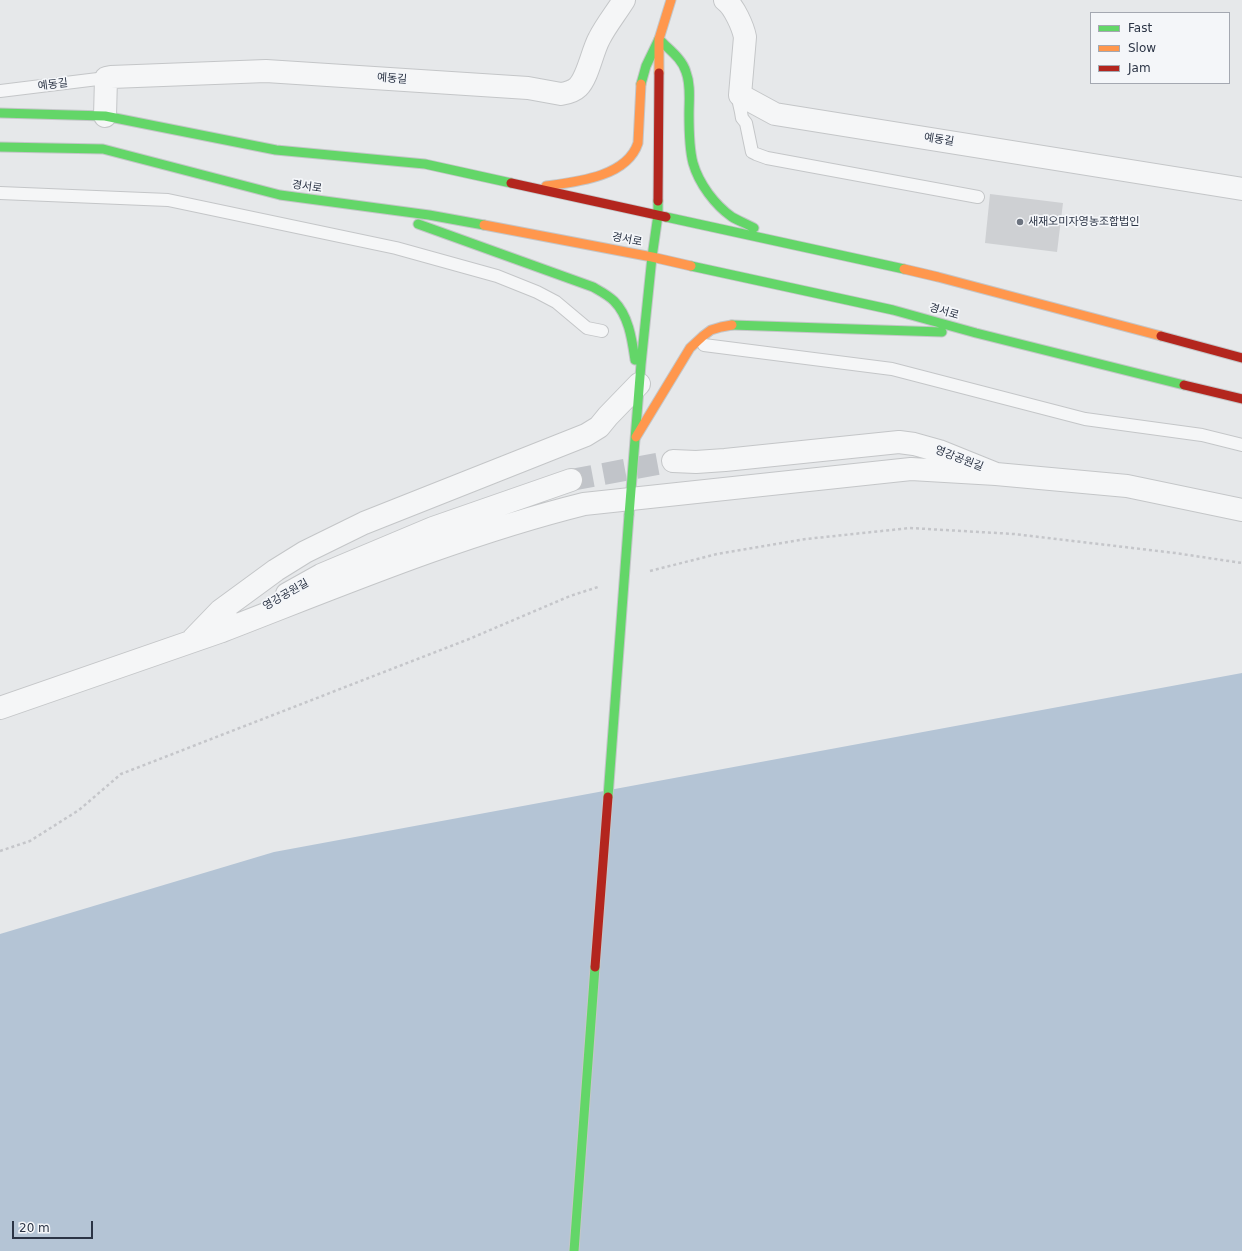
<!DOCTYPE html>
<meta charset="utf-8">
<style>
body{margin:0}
#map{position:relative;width:1242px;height:1251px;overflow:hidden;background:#e6e8ea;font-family:"DejaVu Sans",sans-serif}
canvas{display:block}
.legend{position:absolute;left:1090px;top:12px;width:140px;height:72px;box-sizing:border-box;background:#f4f6f9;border:1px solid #a4a8b1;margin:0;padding:5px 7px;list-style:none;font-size:12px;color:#2b3445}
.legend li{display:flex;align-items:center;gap:8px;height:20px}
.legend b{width:20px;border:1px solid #a4a8b1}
.scale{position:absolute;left:12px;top:1221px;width:81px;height:18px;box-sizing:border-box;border:2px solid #2b3445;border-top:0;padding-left:5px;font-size:12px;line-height:14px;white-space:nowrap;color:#2b3445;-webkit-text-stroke:3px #f4f6f9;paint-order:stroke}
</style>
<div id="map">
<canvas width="1242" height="1251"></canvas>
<ul class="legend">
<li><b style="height:5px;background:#63d668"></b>Fast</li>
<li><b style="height:5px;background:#ff974d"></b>Slow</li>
<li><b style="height:5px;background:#b3261e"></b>Jam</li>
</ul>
<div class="scale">20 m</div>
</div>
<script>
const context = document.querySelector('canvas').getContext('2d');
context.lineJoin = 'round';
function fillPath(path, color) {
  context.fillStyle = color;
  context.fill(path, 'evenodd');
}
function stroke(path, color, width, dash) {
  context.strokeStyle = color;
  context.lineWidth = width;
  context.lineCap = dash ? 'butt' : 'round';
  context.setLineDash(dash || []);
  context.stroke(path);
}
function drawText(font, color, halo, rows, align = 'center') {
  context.font = font + ' "DejaVu Sans","Noto Sans KR",sans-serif';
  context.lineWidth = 3.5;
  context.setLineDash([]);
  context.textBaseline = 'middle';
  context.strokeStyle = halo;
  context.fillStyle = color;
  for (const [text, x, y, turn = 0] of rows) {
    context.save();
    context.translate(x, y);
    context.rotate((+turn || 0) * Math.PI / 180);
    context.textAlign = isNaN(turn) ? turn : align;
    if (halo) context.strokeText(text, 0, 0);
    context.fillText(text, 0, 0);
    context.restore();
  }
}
const water = new Path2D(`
 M1242,673V1251H0V934L274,852Z`);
const building = new Path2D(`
 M990,194L1063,203L1057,252L985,243Z`);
const streetTunnel = new Path2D(`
 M571,480L673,461`);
const path = new Path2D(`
 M650,571L717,554L806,539L910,528L1014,534L1175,553L1242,563
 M0,851L30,841L79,810L121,774L469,639L570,596L598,587`);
const lane = new Path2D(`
 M0,91L106,78
 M740,95L739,103L741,112L742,118L746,123L752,152L756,154L767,158L978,197
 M0,193L168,200L396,248L497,276L537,292L556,302L587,328L602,331
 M704,345L892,369L1085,419L1202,435L1242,445`);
const street = new Path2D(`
 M725,0C734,6 743,27 745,37L740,95L775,114L1242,189
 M105,116L106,78L111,77L266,71L528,88L561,94C567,93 574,91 578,87C588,77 592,52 599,39C606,25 616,13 624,0
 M673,461L696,462L725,460L899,442L914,444L939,451L996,474L1127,486L1242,510
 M287,594L321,575L433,528L571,480
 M222,631C341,585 460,535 584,504L911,469L996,474
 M193,639L220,611L276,570L305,552L364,523L586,435L599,427L608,416L639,384
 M0,708L222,631L234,624`);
const fast = new Path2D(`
 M641,84L646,66L659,39C668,49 682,58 686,72C691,85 689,100 689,114C689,130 689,148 693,163C699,184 715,205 732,217C739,221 747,224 754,228
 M0,113L105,116L276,150L425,164L511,183
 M0,147L103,149L280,195L429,215L484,225
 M666,217L904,269
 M418,224L593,287C600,291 608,295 614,301C629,316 632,340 635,360
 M691,266L893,310L976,333L1184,385
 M732,325L942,332
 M629,515L641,364L652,257L658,215V201`);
const slow = new Path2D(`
 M659,73V39L671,0
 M546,186C576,182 627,177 638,143L641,84
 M484,225L652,257L691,266
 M904,269L938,277L1161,336
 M636,437L690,348L703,336L711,330L721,327L732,325`);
const jam = new Path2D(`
 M511,183L666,217
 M658,201L659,73
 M1161,336L1242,358
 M1184,385L1242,399`);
const fastBridge = new Path2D(`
 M608,797L629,515
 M574,1251L595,967`);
const jamBridge = new Path2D(`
 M595,967L608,797`);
const markers = [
 [1020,222,4,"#6c737f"]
];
const streetNames = [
 ["예동길",392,79,4],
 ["예동길",53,85,-7],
 ["예동길",939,140,9],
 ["경서로",307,187,8],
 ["경서로",627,240,11],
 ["경서로",944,312,16],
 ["영강공원길",959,459,21],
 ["영강공원길",286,595,-30]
];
const poiNames = [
 ["새재오미자영농조합법인",1028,222]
];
fillPath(water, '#b4c4d5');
fillPath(building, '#ced0d3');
stroke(streetTunnel, '#c1c4c9', 22, [22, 11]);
stroke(lane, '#c4c6c8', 14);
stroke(street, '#c4c6c8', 24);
stroke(fast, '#c4c6c8', 11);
stroke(slow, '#c4c6c8', 11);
stroke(jam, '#c4c6c8', 11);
stroke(path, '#c5c6ca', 2.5, [3, 3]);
stroke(lane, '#f5f6f7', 12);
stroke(street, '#f5f6f7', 22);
stroke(fast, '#63d668', 9);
stroke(slow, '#ff974d', 9);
stroke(jam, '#b3261e', 9);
stroke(fastBridge, '#c4c6c8', 11, []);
stroke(jamBridge, '#c4c6c8', 11, []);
stroke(fastBridge, '#63d668', 9);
stroke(jamBridge, '#b3261e', 9);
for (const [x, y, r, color] of markers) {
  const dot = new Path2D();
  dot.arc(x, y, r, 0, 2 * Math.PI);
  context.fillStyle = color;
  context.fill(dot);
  stroke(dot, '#f4f6f9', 1.5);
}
drawText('11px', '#2b3445', '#f4f6f9', streetNames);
drawText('11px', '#2b3445', '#f4f6f9', poiNames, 'left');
</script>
